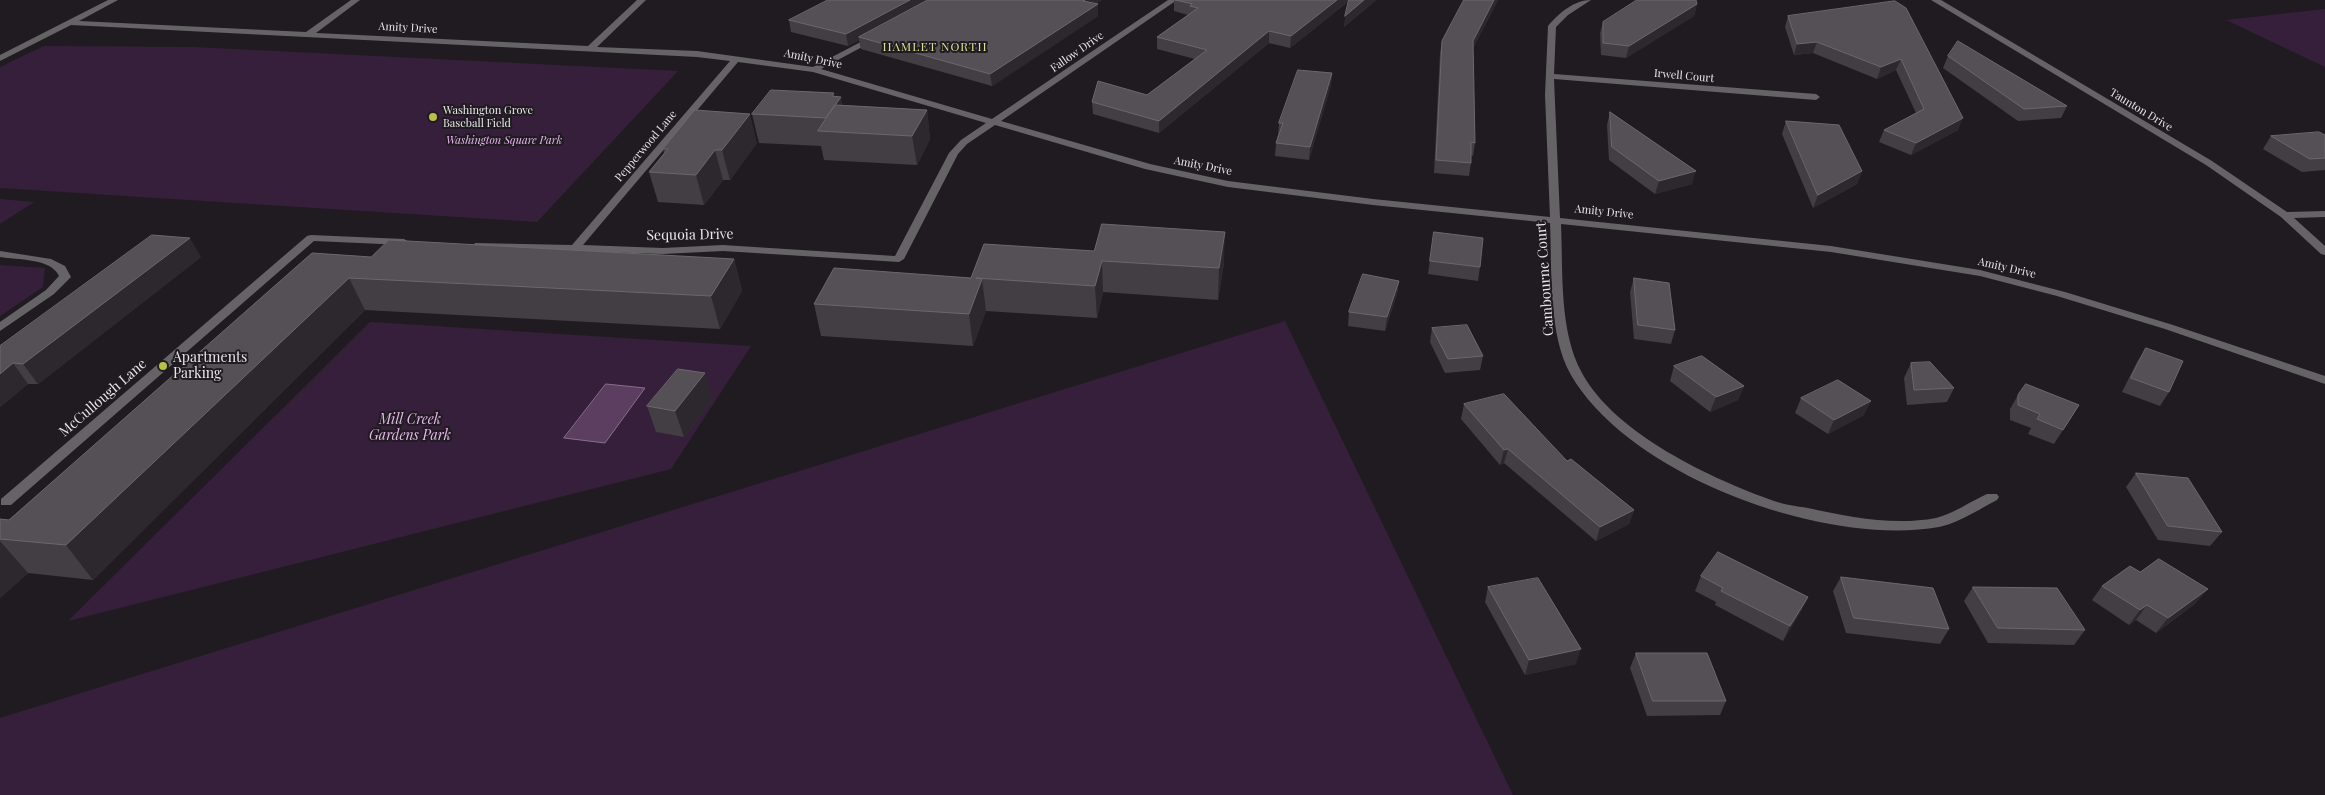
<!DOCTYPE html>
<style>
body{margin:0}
canvas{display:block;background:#1f1b20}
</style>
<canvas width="2325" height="795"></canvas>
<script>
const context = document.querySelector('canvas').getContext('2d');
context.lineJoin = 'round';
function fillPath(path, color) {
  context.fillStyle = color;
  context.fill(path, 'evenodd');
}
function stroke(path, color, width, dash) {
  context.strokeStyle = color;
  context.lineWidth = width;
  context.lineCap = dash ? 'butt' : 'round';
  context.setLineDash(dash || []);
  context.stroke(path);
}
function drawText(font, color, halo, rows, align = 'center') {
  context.font = font + ' "Playfair Display",serif';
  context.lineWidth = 4;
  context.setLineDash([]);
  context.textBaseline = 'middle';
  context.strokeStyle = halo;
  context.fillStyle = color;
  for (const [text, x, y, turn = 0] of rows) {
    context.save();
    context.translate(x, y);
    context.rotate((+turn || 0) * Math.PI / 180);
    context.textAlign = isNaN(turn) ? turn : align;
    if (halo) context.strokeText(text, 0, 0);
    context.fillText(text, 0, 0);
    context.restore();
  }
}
const green = new Path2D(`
 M2325,9V67L2226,20Z
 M44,46L193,47L678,71L537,222L0,188V67Z
 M0,199L34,202L0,224Z
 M0,265L45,268L43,287L0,316Z
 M1285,321L1513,795H0V718Z
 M370,322L751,346L671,469L68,621Z`);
const water = new Path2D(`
 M606,384L645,388L605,443L564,438Z`);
const minor = new Path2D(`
 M108,0H118L79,21L306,32L351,0H360L316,33L588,46L637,0H646L597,47L697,51L813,67L874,35L878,37L877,39L821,69L992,119L1168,0H1177L1001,121L1150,164L1228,181L1373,199L1550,217L1545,95L1548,26C1559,13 1574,0 1591,0L1568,15L1556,27L1554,74L1816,94L1820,97L1816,100L1554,79L1560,218L1831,246L1980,270L2065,292L2173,325L2325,376V384L2165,329L2057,296L1980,276L1831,252L1561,224C1563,271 1559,332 1582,373C1615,434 1712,479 1774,501C1785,505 1797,506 1808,508C1849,517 1894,526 1936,518C1953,514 1971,501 1987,494H1997L1999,497L1997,500C1980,509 1956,524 1939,527C1826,547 1630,477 1571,375C1548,336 1552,268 1550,223L1373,205L1228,187L1145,169L995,125L967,144L958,154L904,259L899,262L723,251L663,254L479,248L474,245L475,243L572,245L730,61L697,57L71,25L0,61V55ZM738,62L813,72L986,123L961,140L949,153L895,256L723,245L663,248L583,245Z
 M1931,0H1941L2212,161L2287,212L2325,211V217L2294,218L2325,246V255L2321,254L2281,217L2206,165Z
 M311,235L404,239L409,242L404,245L314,241L11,505H1V499L307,236Z
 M0,251L51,259L65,266L71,277L54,294L0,331V322L46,290L59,276C51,258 17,260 0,257Z`);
const wall = new Path2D(`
 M1174,0H1376L1344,27L1349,1L1290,48L1269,43L1159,133L1093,114L1092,102L1147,95L1195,59L1157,49V37L1188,15L1174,11Z
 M1464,0H1498L1473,48L1475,143L1473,156L1471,155V163L1469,176L1434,173L1440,53L1442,41Z
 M1895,1L1958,130L1911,155L1879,142L1884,130L1916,113L1896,70L1877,79L1813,53L1794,55L1785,27L1788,16Z
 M1096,4L1098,16L992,86L861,49L859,40L848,46L791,32L789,20Z
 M1697,4L1694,16L1626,58L1601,55L1600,33L1603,22Z
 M1948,56L2067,106L2061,118L2018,121L1943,68Z
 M1332,73L1331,85L1309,160L1275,156L1276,143L1278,135L1279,123Z
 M835,96L843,105L927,110L930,139L917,165L824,160L821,146L759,143L752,114Z
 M1610,112L1692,184L1655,194L1609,160L1607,125Z
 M1786,121L1862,171L1857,184L1813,208L1782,134Z
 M2325,135V170L2302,172L2263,149L2271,136Z
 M757,143L730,180H723L704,205L658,202L649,172L664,153L663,149Z
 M1434,232L1480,267L1478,281L1428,274Z
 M984,244L1224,263L1218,300L1103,292L1097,318L986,311L973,346L821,336L814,304L971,278Z
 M201,257L38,384H28L0,407V346Z
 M371,257L734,259L742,291L720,329L365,310L93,580L28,573L0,598V519L9,520Z
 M1634,278L1675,330L1671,344L1634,339L1630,292Z
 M1399,281L1397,294L1385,331L1348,326L1349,312Z
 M1432,328L1483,356L1480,370L1445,373L1430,342Z
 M2146,348L2169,392L2160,406L2122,392L2137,362Z
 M1911,363L1954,388L1947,402L1907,405L1904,378Z
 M1674,366L1744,386L1738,400L1710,412L1670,381Z
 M2018,395L2079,405L2054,444L2028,434L2031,428L2010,420V409Z
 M1801,398L1864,415L1828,434L1795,413Z
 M713,399L684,437L656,432L647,406Z
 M1464,404L1567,461L1634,510L1629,524L1596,541L1504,463L1500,465L1461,419Z
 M2136,473L2222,532L2210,546L2158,540L2126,487Z
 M1701,576L1808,597L1801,611L1783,641L1715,605L1716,602L1695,591Z
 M1841,577L1949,629L1940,644L1846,633L1833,591Z
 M2102,586L2196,603L2156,633L2136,620L2129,625L2092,600Z
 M1488,587L1576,664L1525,675L1485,602Z
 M1973,587L2085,630L2074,645L1988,643L1964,601Z
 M1636,653L1726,701L1720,715L1647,716L1630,668Z`);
const shadedWall = new Path2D(`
 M910,0H932L859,37V40L848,46L846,34Z
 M1085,0H1102L1084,12L1083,1Z
 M1337,0H1350L1290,48L1291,36Z
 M1364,0H1376L1344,27L1345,16Z
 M1494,0H1498L1471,52L1473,41Z
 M1098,4V16L992,86L990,74Z
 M1697,4L1694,16L1626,58L1629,46Z
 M1269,31V43L1159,133V121Z
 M1817,42L1813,53L1794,55L1797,44Z
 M1901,59L1896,70L1877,79L1881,67Z
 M1332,73L1331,85L1309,160L1310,147Z
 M834,93L836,104L841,97L847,125L842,132L832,96Z
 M927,110L930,139L917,165L912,136Z
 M750,114L757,143L730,180L722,150Z
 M1963,118L1958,130L1911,155L1916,143Z
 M715,150L723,180L704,205L696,175Z
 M1696,171L1692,184L1655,194L1659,181Z
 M1862,171L1857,184L1813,208L1818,195Z
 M1225,232L1224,263L1218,300L1219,268Z
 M190,238L201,257L38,384L23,364Z
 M734,259L742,291L720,329L711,296Z
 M1102,261L1103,292L1097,318L1095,286Z
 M349,278L365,310L93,580L66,545Z
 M982,279L986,311L973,346L969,314Z
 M1399,281L1397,294L1385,331L1387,317Z
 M13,363L28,384L0,407V374Z
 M705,373L713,399L684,437L675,411Z
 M1744,386L1738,400L1710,412L1716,397Z
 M1871,401L1864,415L1828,434L1834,420Z
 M1508,449L1504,463L1500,465L1504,450Z
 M1634,510L1629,524L1596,541L1600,527Z
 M0,541L28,573L0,598Z
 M2208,589L2196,603L2156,633L2168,618Z
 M1808,597L1801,611L1783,641L1790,626Z
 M2147,605L2136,620L2129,625L2140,610Z
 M1581,649L1576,664L1525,675L1529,660Z`);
const building = new Path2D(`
 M828,0H910L846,34L789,20Z
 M928,0H1085L1083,1L1098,4L990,74L859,37Z
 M1175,0H1337L1291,36L1269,31L1159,121L1092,102L1098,81L1147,95L1207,50L1157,37L1198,8L1190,6L1192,4Z
 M1349,0H1364L1345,16Z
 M1464,0H1494L1473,41L1475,143L1471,142V163L1436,160L1442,41Z
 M1637,0H1696L1697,4L1629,46L1603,43V22Z
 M1895,1L1906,8L1963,118L1916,143L1884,130L1924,109L1901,59L1881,67L1817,42L1797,44L1788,16Z
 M1958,41L2067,106L2024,109L1948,56Z
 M1298,70L1332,73L1310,147L1276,143L1283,123H1279Z
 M771,90L834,93L832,96L841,97L826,118L752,114Z
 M835,105L927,110L912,136L818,131Z
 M695,110L750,114L722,150H715L696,175L649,172L668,149H663Z
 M1610,112L1696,171L1659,181L1612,147Z
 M1786,121L1839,125L1862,171L1818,195Z
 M2319,132L2325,135V158L2310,159L2271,136Z
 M1102,224L1225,232L1219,268L1102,261L1095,286L976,278L982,279L969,314L814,304L834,268L971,278L984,244L1094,251Z
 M1434,232L1483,238L1480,267L1430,261Z
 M152,235L190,238L23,364L13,363L0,374V346Z
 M389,240L734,259L711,296L349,278L66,545L0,539V519L9,520L312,253L371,257Z
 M1363,274L1399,281L1387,317L1349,312Z
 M1634,278L1669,283L1675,330L1638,325Z
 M1467,325L1483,356L1448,359L1432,328Z
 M2146,348L2183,361L2169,392L2131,378Z
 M1702,356L1744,386L1716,397L1674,366Z
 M1930,362L1954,388L1914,390L1911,363Z
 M678,369L705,373L675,411L647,406Z
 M1838,380L1871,401L1834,420L1801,398Z
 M2026,384L2079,405L2063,430L2037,419L2040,414L2018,405V395Z
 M1504,394L1567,461L1571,459L1634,510L1600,527L1508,449L1504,450L1464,404Z
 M2136,473L2188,478L2222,532L2168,526Z
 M1718,552L1808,597L1790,626L1721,591L1723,588L1701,576Z
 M2159,559L2208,589L2168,618L2147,605L2140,610L2102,586L2130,566L2140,572Z
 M1841,577L1933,588L1949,629L1854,618Z
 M1538,578L1581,649L1529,660L1488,587Z
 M1973,587L2057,588L2085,630L1998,628Z
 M1636,653H1707L1726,701H1653Z`);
const markers = [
 [433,117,5,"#bac045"],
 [163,366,5,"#bac045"]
];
const farStreetnames = [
 ["Amity Drive",408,28,3],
 ["Fallow Drive",1077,52,-35],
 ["Amity Drive",813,59,12],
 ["Irwell Court",1684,76,5],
 ["Taunton Drive",2141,110,31],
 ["Pepperwood Lane",646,146,-50],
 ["Amity Drive",1203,166,11],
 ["Amity Drive",1604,212,6],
 ["Amity Drive",2007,268,13]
];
const farPoinames = [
 ["Washington Grove",443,111],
 ["Baseball Field",443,124]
];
const farParknames = [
 ["Washington Square Park",504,141]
];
const farNeighbourhoodnames = [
 ["HAMLET NORTH",935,47]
];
const streetNames = [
 ["Sequoia Drive",690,235,-1],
 ["Cambourne Court",1545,279,-94],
 ["McCullough Lane",103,398,-41]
];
const poiNames = [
 ["Apartments",173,358],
 ["Parking",173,374]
];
const parkNames = [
 ["Mill Creek",410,420],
 ["Gardens Park",410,436]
];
fillPath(green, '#361f3a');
fillPath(water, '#5c3e60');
stroke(water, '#877189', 1);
fillPath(minor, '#656366');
fillPath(wall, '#423e43');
fillPath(shadedWall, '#2c282d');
fillPath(building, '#545055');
stroke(building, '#6b686c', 1);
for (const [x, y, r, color] of markers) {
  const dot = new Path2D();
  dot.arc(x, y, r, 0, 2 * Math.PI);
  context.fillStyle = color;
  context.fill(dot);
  stroke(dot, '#1f1b20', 2);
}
drawText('11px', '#eae7ea', '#1f1b20', farStreetnames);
drawText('11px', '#eae7ea', '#1f1b20', farPoinames, 'left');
drawText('italic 11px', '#eab7f1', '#1f1b20', farParknames);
context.letterSpacing = '1px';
drawText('12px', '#dce294', '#1f1b20', farNeighbourhoodnames);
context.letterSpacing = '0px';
drawText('14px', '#eae7ea', '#1f1b20', streetNames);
drawText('14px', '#eae7ea', '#1f1b20', poiNames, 'left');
drawText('italic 14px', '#eab7f1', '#1f1b20', parkNames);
</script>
